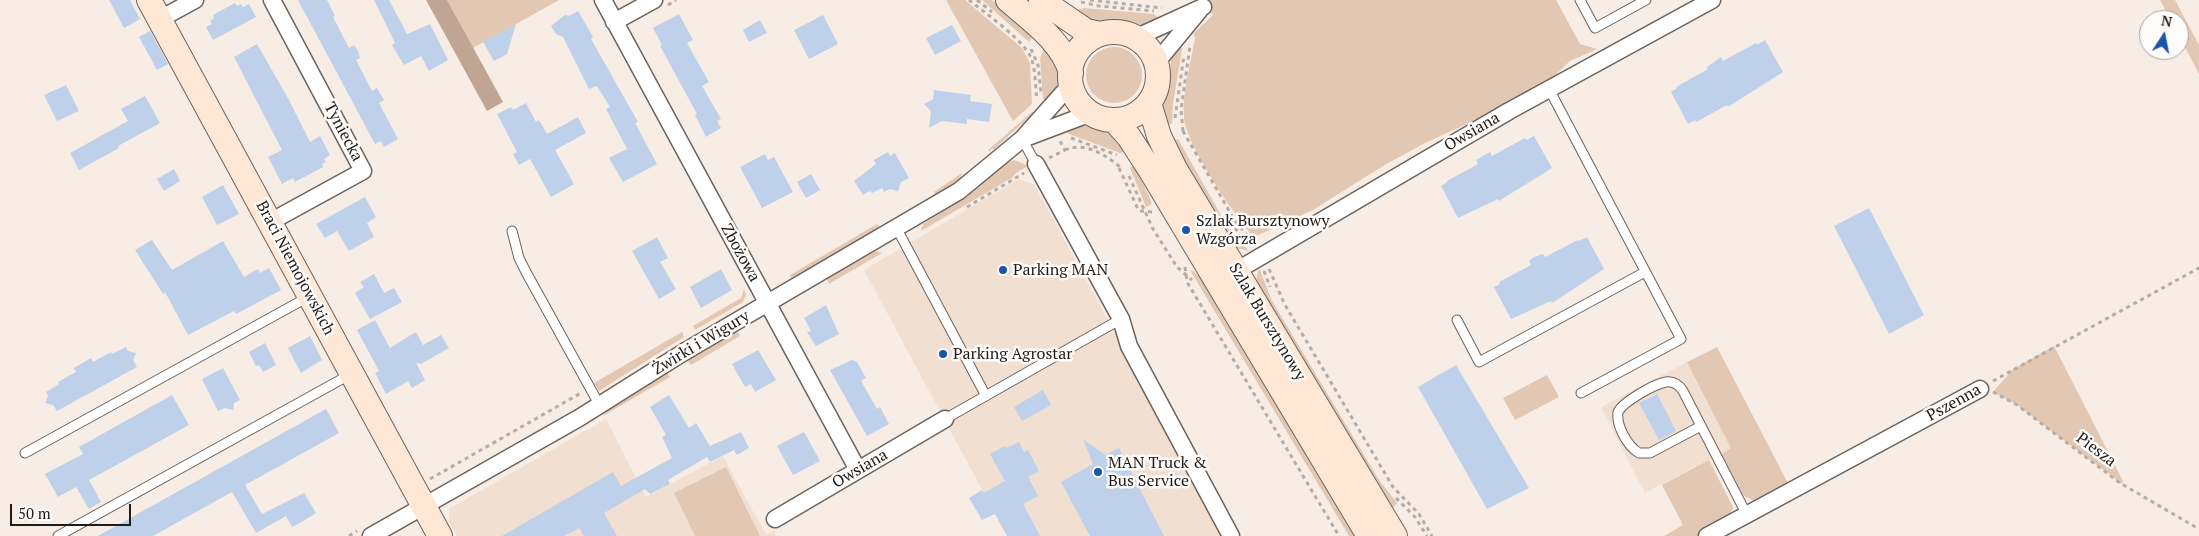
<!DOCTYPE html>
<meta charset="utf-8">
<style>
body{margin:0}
#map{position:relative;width:2199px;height:536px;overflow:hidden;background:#f8ede4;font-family:"PT Serif",serif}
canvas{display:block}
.north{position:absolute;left:2139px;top:10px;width:50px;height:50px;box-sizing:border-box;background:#fefcfa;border:1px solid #a5a2a0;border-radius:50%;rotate:11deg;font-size:14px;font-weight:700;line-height:20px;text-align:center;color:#1f1b18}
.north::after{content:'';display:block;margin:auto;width:18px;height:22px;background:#1855a6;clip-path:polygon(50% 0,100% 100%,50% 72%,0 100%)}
.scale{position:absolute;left:10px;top:504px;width:121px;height:22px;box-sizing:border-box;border:2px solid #1f1b18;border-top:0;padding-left:6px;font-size:15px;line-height:18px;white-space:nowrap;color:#1f1b18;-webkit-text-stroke:4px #fefcfa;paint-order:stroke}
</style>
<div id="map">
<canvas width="2199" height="536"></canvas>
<div class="north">N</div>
<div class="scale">50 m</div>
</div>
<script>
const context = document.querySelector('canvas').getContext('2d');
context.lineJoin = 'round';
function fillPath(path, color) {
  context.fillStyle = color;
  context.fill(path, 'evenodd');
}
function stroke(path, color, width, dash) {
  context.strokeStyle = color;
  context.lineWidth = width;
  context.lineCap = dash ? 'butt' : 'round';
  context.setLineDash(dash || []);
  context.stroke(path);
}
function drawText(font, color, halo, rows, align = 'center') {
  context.font = font + ' "PT Serif",serif';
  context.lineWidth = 5;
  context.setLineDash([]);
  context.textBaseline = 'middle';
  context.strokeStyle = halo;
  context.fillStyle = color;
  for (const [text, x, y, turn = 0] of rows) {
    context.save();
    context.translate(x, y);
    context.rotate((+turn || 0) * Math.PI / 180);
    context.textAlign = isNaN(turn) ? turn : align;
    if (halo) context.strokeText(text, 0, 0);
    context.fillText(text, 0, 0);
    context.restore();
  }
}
const built = new Path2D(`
 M1019,179L1034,184L1225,536H1007L864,270Z
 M1687,362L1732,448L1645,493L1601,407Z
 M606,419L646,497L723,456L766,535L774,531L776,536H457L449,522V509Z`);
const green = new Path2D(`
 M447,0H559L473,48Z
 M946,0H965L1022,48L1030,63L1032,104L1013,121Z
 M982,0H992L1033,36L1029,42Z
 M1202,0H1556L1580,44L1597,49L1570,61L1550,80L1506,106L1425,143L1383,166L1313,210L1254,237C1235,217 1185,143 1184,117C1182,91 1191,63 1195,37L1193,34L1213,15Z
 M2160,0H2175L2199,45V74L2179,36V20H2171Z
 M1084,8L1154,14L1160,19L1141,25L1120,20L1095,21L1085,19L1077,10Z
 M1180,45L1182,49L1173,104L1172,123L1166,127L1162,107L1169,85L1171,58Z
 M1086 75a28 28 0 1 1 56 0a28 28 0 1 1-56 0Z
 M1045,47C1049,51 1051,55 1054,61C1062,80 1059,85 1047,102L1043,98L1040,58Z
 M1032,112H1035L994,149H991L990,152L988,150Z
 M1080,126C1103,126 1113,134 1127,151L1120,153L1069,134L1065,130Z
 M1178,139L1226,224L1249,251L1236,248L1172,142Z
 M1015,160L1028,166L1016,173L1013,177L921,231L923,224L968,195L1006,163Z
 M1135,164L1152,204L1146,207L1130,168Z
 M962,173L961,179L936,195L934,192Z
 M877,224L880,228L792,279L790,275Z
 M876,251L882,253L829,284L827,279Z
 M1259,268L1272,301L1379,480L1397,503L1393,508L1384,499L1255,285Z
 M1190,270L1193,271L1204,281L1357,536H1349Z
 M744,289L746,295L743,302L695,330L693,326L741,298Z
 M737,331L740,336L691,365L687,360Z
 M682,332L684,337L599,391L594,383Z
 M2054,346L2123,481L2122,484L2017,405L1993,392L2013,369Z
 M1717,347L1790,487L1759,504L1743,495L1721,454L1731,448L1687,362Z
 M667,373L670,377L603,416L606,411Z
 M1547,375L1559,397L1515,420L1503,398Z
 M1709,460L1733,507L1728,520L1697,536H1664L1683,525L1662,485Z
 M726,467L760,536H695L674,493Z`);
const forest = new Path2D(`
 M426,0H447L503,102L487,111Z`);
const building = new Path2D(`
 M109,0H130L140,19L124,28Z
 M298,0H327L335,16L333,17L349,48L354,45L358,51L360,58L356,60L372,91L377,88L384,100L379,103L398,139L384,147L381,141L375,144Z
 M374,0H389L407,34L430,24L448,60L429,71L421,56L404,65L392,45L395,43Z
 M235,3L237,6L241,4L243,7L249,4L256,17L213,40L206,27L212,24L210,21L214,18L213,15Z
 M578,11L593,37L591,39L638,122L635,123L657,164L623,182L609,158L627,149L606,109L610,107L597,86L589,89L563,37L556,34L551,26L565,15L569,16Z
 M679,14L693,40L687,43L709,82L702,86L721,119L717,121L721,128L706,137L695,115L697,114L660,46L662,45L653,28Z
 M823,15L838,44L809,59L794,30Z
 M760,20L767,33L749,42L743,30Z
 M516,24L507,54L494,61L483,42Z
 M952,25L961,41L935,55L926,38Z
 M150,31L168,64L157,70L139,37Z
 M1765,40L1783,72L1728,107L1727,105L1696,122L1695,120L1688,124L1671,92L1677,88L1676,87L1708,69L1707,67L1721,57L1723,61L1756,43L1757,45Z
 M257,44L289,100L310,142L320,136L330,155L324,159L326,162L322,164L323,167L295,182L293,178L282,184L268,157L282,150L234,57Z
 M66,85L79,111L57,121L44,95Z
 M934,90L971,95L970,101L992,104L989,122L967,119V124L942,121L929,128L931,111L924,104L933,99Z
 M145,96L160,123L118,146L119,148L79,170L70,153L128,121L121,109Z
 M526,103L536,122L539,120L547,134L578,117L586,133L555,150L574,184L551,197L530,159L519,165L513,154L517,152L497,114L511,107L513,110Z
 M1534,136L1552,168L1499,201L1498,199L1458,218L1441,186L1447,182V181L1478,164L1476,160L1490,152L1492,156L1525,138L1526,140Z
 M888,152L890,156L895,153L909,178L901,182L898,191L890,189L884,192L882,188L872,193L870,191L863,195L854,181L876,164L874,160Z
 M765,154L768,160L774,157L793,192L762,208L740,167Z
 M174,169L180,181L164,191L157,179Z
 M811,174L820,190L806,198L797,182Z
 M223,185L239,214L217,225L202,197Z
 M365,197L376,217L367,223L374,237L349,251L337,231L325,238L316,224Z
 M1869,208L1924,315L1889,334L1834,226Z
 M657,237L668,258L660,262L676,289L659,299L632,251Z
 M1587,237L1604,269L1552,303L1551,301L1511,319L1494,287L1500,284L1499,282L1531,265L1529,261L1534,257L1543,254L1545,257L1578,240L1579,241Z
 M152,240L172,270L223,241L244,277L258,269L260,273L269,268L281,290L236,314L234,311L188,335L165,292L163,294L135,250Z
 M721,269L732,290L701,308L690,287Z
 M374,274L384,293L394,288L402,302L370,319L355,293L364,287L360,282Z
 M826,305L839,334L816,346L807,332L811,331L804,318Z
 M375,320L390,348L416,332L423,345L441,335L449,348L421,364L416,363L425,380L412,388L408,381L386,394L375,373L379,371L357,330Z
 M310,336L322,360L301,373L288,348Z
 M265,343L276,365L263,372L259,365L256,366L249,352Z
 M126,347L128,351L136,353L133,360L137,367L57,411L53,405L45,403L48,396L46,392L59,384L58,382L76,372L74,368L91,358L93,362L111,352L112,354Z
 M758,350L776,380L755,392L751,384L745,387L732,364Z
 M852,360L857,362L866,378L861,381L877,409L880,407L889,424L867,436L830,370Z
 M1456,365L1529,488L1487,509L1418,387Z
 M223,368L240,400L234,403L233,410L225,408L218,411L202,379Z
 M1043,390L1051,405L1022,421L1014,407Z
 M1657,394L1676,431L1659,440L1639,403Z
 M172,395L189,425L89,480L101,502L89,509L76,487L58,497L45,474L83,454L79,447Z
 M669,395L689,428L696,423L710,446L741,432L749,448L737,455L734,450L710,462L707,457L668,480L670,484L650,494L645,489L604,513L617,536H584L579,528L564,536H502L613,472L621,486L672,458L662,437L666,435L650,407Z
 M326,409L339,433L245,485L262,514L304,493L316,513L300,523L292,527L286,516L256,533L232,492L153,536H98Z
 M804,432L820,461L793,475L777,446Z
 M1083,439L1105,455L1119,448L1164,536H1090L1061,482L1093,464Z
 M1019,442L1024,452L1028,450L1039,471L1028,477L1038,496L1023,504L1040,536H1007L995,514L982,520L969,498L982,490L984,493L1005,481L990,454L1005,446L1006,448Z`);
const path = new Path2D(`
 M969,0C985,13 1024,40 1031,58C1036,71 1035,87 1037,100
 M977,0L992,12
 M1090,0L1162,8
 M1081,2L1099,6L1154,11
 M668,5L676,0
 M1031,49L1038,65L1041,93
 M1175,118L1184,55
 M1183,131L1235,221L1255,244
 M1183,131L1181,110L1190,46
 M1071,138L1117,155
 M1065,150C1085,141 1107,156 1120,167
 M1049,158L1065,150L1060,141
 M1119,168L1137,207L1140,211L1153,212
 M1129,176L1153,229L1177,267L1192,280
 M967,207L1024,173
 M1235,228L1250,246
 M1185,267L1187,282L1339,536
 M1269,269L1285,305L1393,487L1419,514L1432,536
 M1264,271L1270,287
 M1993,381L2199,268
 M1993,392L2017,405L2120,483L2199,529
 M430,479L581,393
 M1396,498L1415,517L1427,536
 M349,536L357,531`);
const lane = new Path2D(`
 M1580,0L1595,28L1646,0
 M1549,89L1681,339L1581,393
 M1022,139L1036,164
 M897,229L986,396
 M512,231L519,258L526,272L600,406
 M1457,320L1479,362L1645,272
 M945,419L1121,319
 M1701,426L1650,453H1639C1627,446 1616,425 1618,412C1623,402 1654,384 1666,382C1673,381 1679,385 1683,391L1747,515
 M25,453L310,296
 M58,536L351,374`);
const street = new Path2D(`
 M603,0L858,470
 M160,19L195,0
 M614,22L654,0
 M1135,38L1203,7
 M1156,63L1199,11
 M1025,138L1091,113
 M1036,164L1121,319L1129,346L1231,536
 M270,222L363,171L272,0
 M1236,271L1509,111L1712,0
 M775,519L945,419
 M371,536L579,418L684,352L959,191L1022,139L1071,84
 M1707,536L1980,389`);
const secondary = new Path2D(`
 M149,0L440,536
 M1008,0C1031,20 1063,42 1071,73
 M1041,0L1086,31L1101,34
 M1070 76a44 44 0 1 1 88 0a44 44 0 1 1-88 0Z
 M1149,103L1159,136L1175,169L1395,536
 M1114,120L1129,137L1151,171L1369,536`);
const markers = [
 [1186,230,5,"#1855a6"],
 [1003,270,5,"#1855a6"],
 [943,354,5,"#1855a6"],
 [1098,472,5,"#1855a6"]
];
const streetNames = [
 ["Tyniecka",343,132,62],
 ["Owsiana",1472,132,-30],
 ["Zbożowa",740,253,61],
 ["Braci Niemojowskich",295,268,62],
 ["Szlak Bursztynowy",1267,322,59],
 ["Żwirki i Wigury",701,343,-31],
 ["Pszenna",1954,403,-29],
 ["Piesza",2096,450,37],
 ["Owsiana",860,469,-30]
];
const poiNames = [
 ["Szlak Bursztynowy",1196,221],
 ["Wzgórza",1196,239],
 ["Parking MAN",1013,270],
 ["Parking Agrostar",953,354],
 ["MAN Truck &",1108,463],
 ["Bus Service",1108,481]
];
fillPath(built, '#f1dfd2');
fillPath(green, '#e2c7b3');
fillPath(forest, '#c0a692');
fillPath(building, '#bed0ea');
stroke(lane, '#6c635c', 11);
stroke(street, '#6c635c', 19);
stroke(secondary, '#6c635c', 26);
stroke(path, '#b5aca5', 3, [4, 4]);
stroke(lane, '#fff', 9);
stroke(street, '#fff', 16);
stroke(secondary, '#fee8d5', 24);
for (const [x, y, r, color] of markers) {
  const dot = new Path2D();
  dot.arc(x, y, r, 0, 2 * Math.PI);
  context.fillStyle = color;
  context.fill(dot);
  stroke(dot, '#fefcfa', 2);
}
drawText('16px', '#1f1b18', '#fefcfa', streetNames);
drawText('16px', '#1f1b18', '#fefcfa', poiNames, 'left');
</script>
